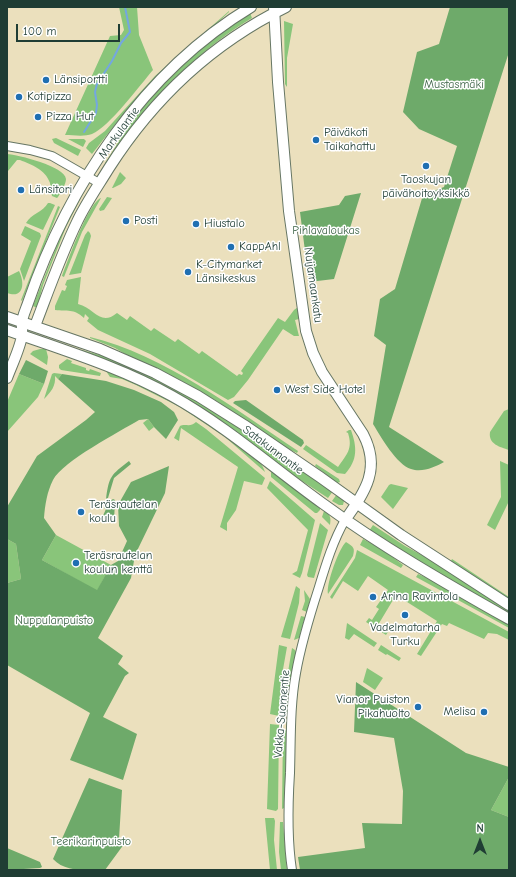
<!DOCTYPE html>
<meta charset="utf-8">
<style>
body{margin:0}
#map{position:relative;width:516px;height:877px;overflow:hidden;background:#ebe0bd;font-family:"Comic Neue",sans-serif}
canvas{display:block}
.frame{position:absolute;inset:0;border:8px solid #1f3d34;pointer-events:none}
.north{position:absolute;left:460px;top:821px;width:40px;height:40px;-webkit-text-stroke:3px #fff;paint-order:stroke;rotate:0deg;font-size:11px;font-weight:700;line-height:16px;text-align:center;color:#1f3d34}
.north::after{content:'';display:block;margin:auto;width:14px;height:18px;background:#1f3d34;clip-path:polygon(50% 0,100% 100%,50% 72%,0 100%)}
.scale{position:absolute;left:16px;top:24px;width:104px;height:18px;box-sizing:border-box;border:2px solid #1f3d34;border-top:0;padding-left:5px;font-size:12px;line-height:14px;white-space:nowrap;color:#1f3d34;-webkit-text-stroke:3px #fff;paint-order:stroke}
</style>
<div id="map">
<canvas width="516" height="877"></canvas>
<div class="frame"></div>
<div class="north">N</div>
<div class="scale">100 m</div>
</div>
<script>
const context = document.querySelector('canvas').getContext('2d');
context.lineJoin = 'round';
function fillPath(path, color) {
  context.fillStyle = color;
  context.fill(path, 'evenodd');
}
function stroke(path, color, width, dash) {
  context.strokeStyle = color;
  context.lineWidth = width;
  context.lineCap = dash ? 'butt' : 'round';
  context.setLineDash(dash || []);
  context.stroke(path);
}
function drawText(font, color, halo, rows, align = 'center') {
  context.font = font + ' "Comic Neue",sans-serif';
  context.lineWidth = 3;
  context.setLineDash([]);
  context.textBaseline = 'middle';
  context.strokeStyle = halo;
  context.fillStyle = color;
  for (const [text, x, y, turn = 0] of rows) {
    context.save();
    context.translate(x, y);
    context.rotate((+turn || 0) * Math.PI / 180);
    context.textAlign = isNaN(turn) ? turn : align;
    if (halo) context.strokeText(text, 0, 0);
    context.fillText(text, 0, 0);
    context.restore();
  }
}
const green = new Path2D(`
 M119,7H137L139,35L153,70C140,85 109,127 92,134C84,137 73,135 65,135L110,36L121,35L124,30Z
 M229,11V12C206,34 181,54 158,76C134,100 113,127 92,154L86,148L89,143L105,131L114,121L155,76Z
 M250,13L252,18C206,45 166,85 133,126C123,138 115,152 107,164L105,163C116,147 125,129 136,114C168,74 207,41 250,13Z
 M284,21L293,24L287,58V87L285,84Z
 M56,138L81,150L78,156L54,143L52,139Z
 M68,139H84L86,141L83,147Z
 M7,154C18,155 65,166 66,179C66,184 61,192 58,197L57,198L52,196C51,191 51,187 50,183C45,169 32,165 20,160H17L8,171L7,169Z
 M120,172L126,178L121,184L113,188H112Z
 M85,190L66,227L43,285L37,308L33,306L69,215L83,191Z
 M107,197L112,198L104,210L100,211L99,209Z
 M101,198L82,232L64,277L62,276C68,261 88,203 101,198Z
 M48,203H50L55,205L43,230L26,223C31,214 43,212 48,203Z
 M58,206L60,207L22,301L21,300Z
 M25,226L40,233L41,236L24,281L20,269L31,241L21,235Z
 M88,231L90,233L91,236L81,273L69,275L85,235Z
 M19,271C25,283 24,299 7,293V277Z
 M81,277L78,304C95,308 100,327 117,313L127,320L130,316L151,331L154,328L175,342L178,339L199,354L202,351L237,376L239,374L242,375L243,373L241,371L278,318L285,322L294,310L298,307L299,319L295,320L299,336H294L283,329L248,380L234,397L228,400L150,354L98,330L87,321L89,318L85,314L84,318C73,308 68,312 55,310V306L62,290L65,291L67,286L65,285L67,280Z
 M90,337C164,355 235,409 298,451L297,453L282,446L215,400L180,380L132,358L115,348L90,338Z
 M40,349H46L48,357L47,365L30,354L33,351Z
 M82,350C91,353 101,355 111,358C191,389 262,443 333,491L328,498L282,468L239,435L81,352Z
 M67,359L72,361L71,363L86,368V370L89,371L90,369L101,373L100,376L61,370L59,368V365Z
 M106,371C153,387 195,413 235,443C246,451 261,458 265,472L225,437L180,407L136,385L122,379L110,377Z
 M54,373L62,374L58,379L55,376C56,386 51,392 44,399L52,374Z
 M19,374L44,384L38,397L7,432V402Z
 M509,409V450C500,447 488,444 490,432L504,411Z
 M148,419L154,427L149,431L143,423Z
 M196,422L206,429L265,478L262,485L244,481L236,510L227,523V531L220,527L238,467L181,428L179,441L174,438L180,426C185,423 190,428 196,422Z
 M349,430H351C357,447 358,460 345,474L337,473L303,449L306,445L338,467C347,454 353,449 348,433L346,432Z
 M500,461L509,465V501L495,530L487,525L501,497Z
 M316,464L339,479L340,482L337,483L315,466Z
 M271,472L274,473L320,507V510L317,513H315L271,477Z
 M270,481L315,520L302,573L300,578L292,574L297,571L308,530L267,488Z
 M391,484L408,488L393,509L381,497L389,485Z
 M337,494L344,501L343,505H339L332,501Z
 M324,511C331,515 331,518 330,525L322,517Z
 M320,523L328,530L314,578L308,577L307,575Z
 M373,525L405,546L429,559L509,610V615L369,531Z
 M56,535L111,565L97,591L42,560Z
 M7,539L16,544L21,579L7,583Z
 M363,539L382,549L403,565L401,568L360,545Z
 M346,542C354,547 355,548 353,556L328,594C326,584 339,548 346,542Z
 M357,550L509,632V640L497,634L488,633L484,639L449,623L447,626L442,624L421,656L417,654L437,621L396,595L378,625L388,632L386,635L366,622L369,618L372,620L379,609L376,607L388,590L368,576L358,591L343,581L332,599L330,597L355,558Z
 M452,559L509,597V600L488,587L451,561Z
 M418,574L439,583L509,623V628L416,577Z
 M296,586L300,589L299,603L290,639L281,637Z
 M304,590L310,599L307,612L302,610L305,601Z
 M301,616L305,617L299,638L294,640Z
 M347,623L377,643L374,647L354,634L349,640L345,638Z
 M279,645L287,647L282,675L279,716L270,714Z
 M381,645L401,658L399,661L387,654L386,655L378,650Z
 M292,648L295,650L296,652L287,712L285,717H283L285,690Z
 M367,668L383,678L375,690L363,682Z
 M270,724L279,725L278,809L276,811L267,809Z
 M283,730H287L284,808L282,809Z
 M509,777V817L491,810Z
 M265,818H274L275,821L274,840L277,870H270Z
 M280,822H283L287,870H281L279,852Z`);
const forest = new Path2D(`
 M450,7H509V52L389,427L444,462C435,467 422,473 411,469C397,465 381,437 373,424L386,345L374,336L380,299L395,289L423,195L444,187L457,146L419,129L403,112L417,52L439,44Z
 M361,193L334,279L309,282L300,212L339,205L345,196Z
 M26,360L48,371L44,384L19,374Z
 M62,374L106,381L134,390L161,402L174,412L178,420L166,439L154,427L148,419L139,420C119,432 63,461 53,480C47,492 45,505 44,518L56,535L42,560L97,590L111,565L118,561L127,541L119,526L118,505L131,482L169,466L165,493L135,555L131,578L98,638L123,656L118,664L129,673L125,676L103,717L137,734L123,780L70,760L90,713L7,665V583L21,579L16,544L7,539V507L37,456L86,420L95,412L58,379Z
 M246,400L303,440L304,443L301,447L233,403L235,401Z
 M129,461L131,464L114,478L108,498L106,499C109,476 111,475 129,461Z
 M113,499L115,500L114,522L102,518L106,509L104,508L106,504Z
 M356,682L466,753L509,767V777L491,810L509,817V870H300L298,857L365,848L362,823L402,824L403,791L394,738L354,732Z
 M89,778L122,790L119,839L127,840L105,870C88,870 66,873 53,859Z
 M7,848L40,862L42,867L40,868L7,870Z`);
const stream = new Path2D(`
 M84,132L96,113L97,105L95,92L97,84L112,61L121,43L130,32L125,7`);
const minor = new Path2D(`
 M7,146L30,150L52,156L99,183
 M292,870C287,838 288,805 290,773C291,740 290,705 296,673C301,644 310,615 319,587C326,564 333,541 345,520`);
const major = new Path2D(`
 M274,7L278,82L289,211L306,331L313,353L322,372L363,434C381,468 366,491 345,520
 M7,317L100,349L155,373L198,396L244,425L320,477L401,535L509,605
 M35,326C48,292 61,255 77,222C86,203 98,186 109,168C153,99 213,43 286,7
 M7,330C63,350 120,367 172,396C226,426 272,467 322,503C381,546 445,583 509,619
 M7,378C11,367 21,346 22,335C23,331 21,327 22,323C22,317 26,309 28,303C68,186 143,72 251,7`);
const markers = [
 [46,80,4,"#1f6fb2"],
 [19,97,4,"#1f6fb2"],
 [38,117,4,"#1f6fb2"],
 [316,140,4,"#1f6fb2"],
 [426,166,4,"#1f6fb2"],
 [21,190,4,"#1f6fb2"],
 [126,221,4,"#1f6fb2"],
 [196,224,4,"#1f6fb2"],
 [231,247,4,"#1f6fb2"],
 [188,272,4,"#1f6fb2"],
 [277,390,4,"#1f6fb2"],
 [81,512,4,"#1f6fb2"],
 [76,563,4,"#1f6fb2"],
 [373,597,4,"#1f6fb2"],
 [405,615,4,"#1f6fb2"],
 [418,707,4,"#1f6fb2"],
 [484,712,4,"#1f6fb2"]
];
const poiNames = [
 ["Länsiportti",54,80],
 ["Kotipizza",27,97],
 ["Pizza Hut",46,117],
 ["Päiväkoti",324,133],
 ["Taikahattu",324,147],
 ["Taoskujan",426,180,"center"],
 ["päivähoitoyksikkö",426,194,"center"],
 ["Länsitori",29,190],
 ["Posti",134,221],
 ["Hiustalo",204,224],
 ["KappAhl",239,247],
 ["K-Citymarket",196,265],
 ["Länsikeskus",196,279],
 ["West Side Hotel",285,390],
 ["Teräsrautelan",89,505],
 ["koulu",89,519],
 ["Teräsrautelan",84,556],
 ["koulun kenttä",84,570],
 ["Arina Ravintola",381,597],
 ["Vadelmatarha",405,628,"center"],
 ["Turku",405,642,"center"],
 ["Vianor Puiston",410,700,"right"],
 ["Pikahuolto",410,714,"right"],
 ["Melisa",476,712,"right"]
];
const parkNames = [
 ["Mustasmäki",454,85],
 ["Pihlavaloukas",326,231],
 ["Nuppulanpuisto",54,621],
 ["Teerikarinpuisto",91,842]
];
const streetNames = [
 ["Markulantie",119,133,-54],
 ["Nuijamaankatu",313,285,82],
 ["Satakunnantie",273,450,37],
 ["Vakka-Suomentie",282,714,-85]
];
fillPath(green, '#89c57a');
fillPath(forest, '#6eaa6a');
stroke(stream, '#74a7e0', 2);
stroke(minor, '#667664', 10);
stroke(major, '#667664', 12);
stroke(minor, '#fff', 8);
stroke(major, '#fff', 10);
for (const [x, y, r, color] of markers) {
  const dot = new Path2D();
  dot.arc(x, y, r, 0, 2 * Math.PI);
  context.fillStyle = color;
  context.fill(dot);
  stroke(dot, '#fff', 1.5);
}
drawText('12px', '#1f3d34', '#fff', poiNames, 'left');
drawText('12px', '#3f6649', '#fff', parkNames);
drawText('12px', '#1f3d34', '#fff', streetNames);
</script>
